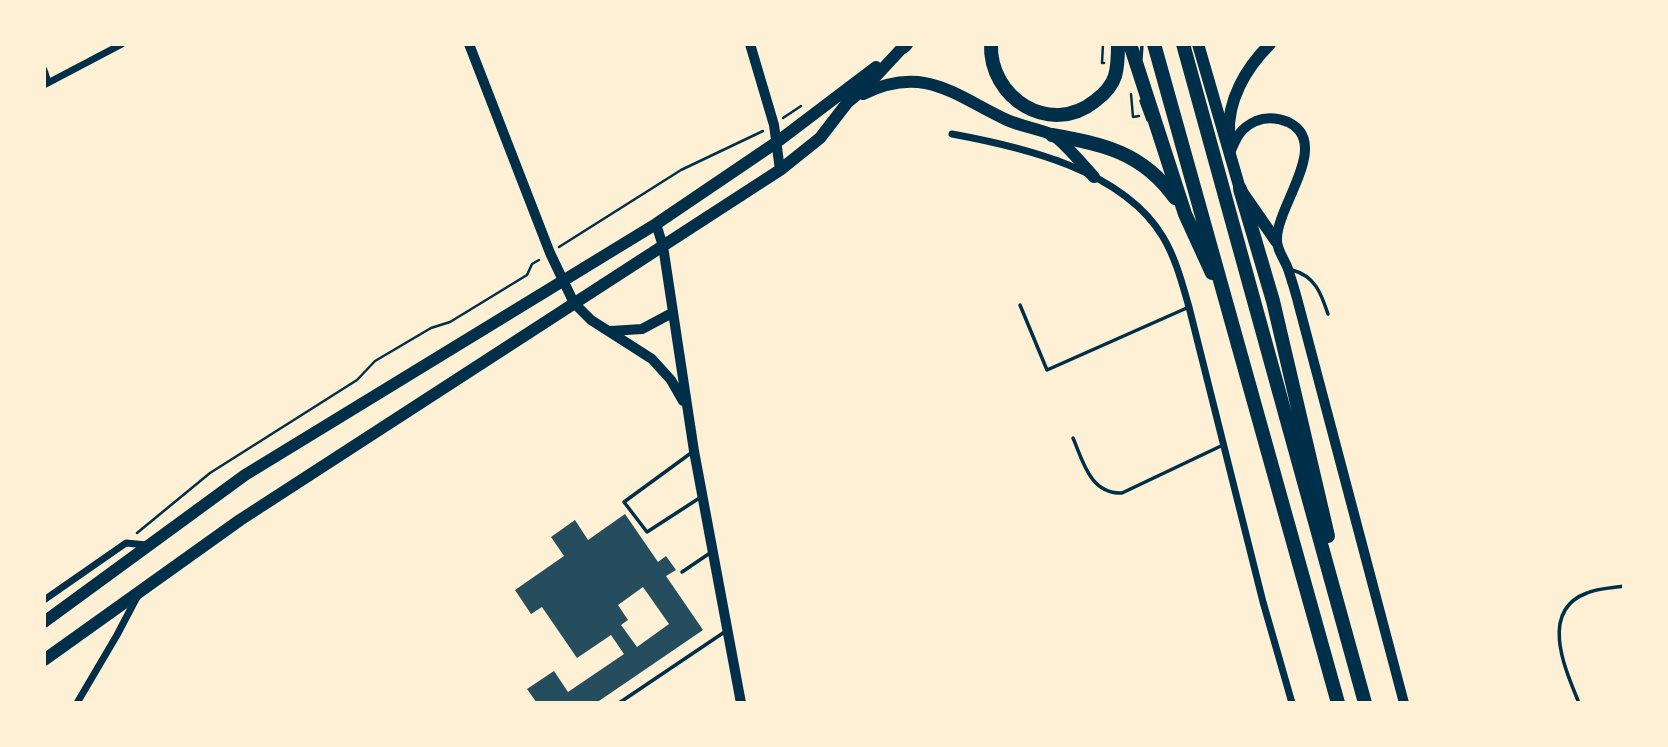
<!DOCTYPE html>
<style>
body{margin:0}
#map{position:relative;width:1668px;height:747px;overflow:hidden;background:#fdf0d5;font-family:"Nunito Sans",sans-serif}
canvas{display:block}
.frame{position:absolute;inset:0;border:46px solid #fdf0d5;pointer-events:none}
</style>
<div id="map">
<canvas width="1668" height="747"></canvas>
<div class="frame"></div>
</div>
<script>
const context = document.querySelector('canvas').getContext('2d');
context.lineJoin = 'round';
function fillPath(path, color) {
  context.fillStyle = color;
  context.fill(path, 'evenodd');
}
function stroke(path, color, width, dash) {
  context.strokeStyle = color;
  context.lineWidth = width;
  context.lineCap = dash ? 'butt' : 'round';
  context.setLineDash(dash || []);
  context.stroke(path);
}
const building = new Path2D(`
 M625,514L658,562L666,556L676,570L666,576L703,630L596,703H537L527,689L554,671L568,692L624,654L611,635L577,658L542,607L531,614L515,590L564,556L551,537L575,520L588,540ZM643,587L669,624L637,647L621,625L628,620L618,605Z`);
const path = new Path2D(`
 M1103,44L1102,63H1104
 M1131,94L1133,117L1139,116
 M783,118L801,106
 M559,247L681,170L763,131
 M137,533L210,473L357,380L375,361L431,328L450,322L527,275L532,264L539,260`);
const service = new Path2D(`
 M1141,59L1142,44
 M1141,101L1148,120
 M1292,270C1315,276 1321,293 1328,314
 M1020,305L1047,370L1189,307
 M1073,438C1083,461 1090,494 1122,493L1223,445
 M691,453L624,502L647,532L701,497
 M682,572L710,553
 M619,703L726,631
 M1579,703C1566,671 1538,611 1587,593C1598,588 1612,588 1624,586`);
const minor = new Path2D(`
 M44,70L48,82
 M44,85L122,44
 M952,134C1023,147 1123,170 1163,237C1176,259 1182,283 1189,307L1263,602L1292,703
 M44,600L126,543L147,545
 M77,703L117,635L137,597`);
const tertiary = new Path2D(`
 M1230,153C1236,138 1240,128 1256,121C1266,117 1278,118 1288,122C1332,143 1277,205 1277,239C1276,249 1285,260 1288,269C1292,281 1296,294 1299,306L1404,703`);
const secondary = new Path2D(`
 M469,44L550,253L574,303L591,320L652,359L671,380L683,401
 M750,44L774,125L780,170
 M656,224L663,246L694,451L741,703
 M611,331L642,329L672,313`);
const primary = new Path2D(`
 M1198,44L1240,189L1276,241
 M863,94C924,64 954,95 1007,120C1020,126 1043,130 1053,135C1064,142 1084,166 1094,177
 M1229,135C1227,100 1246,68 1270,44
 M44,622L245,475L656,224L777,142L876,67
 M44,660L240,520L780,170L820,138L847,103L865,88L903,47`);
const motorway = new Path2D(`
 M991,44C989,98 1050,137 1095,101C1103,95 1112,86 1115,76C1118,66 1118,54 1118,44
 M1130,44L1185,214L1212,273
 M1154,44L1338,703
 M1183,44L1365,703
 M903,47L906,44
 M1052,135C1104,144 1143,153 1175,198
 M1240,189L1273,301L1328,536`);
fillPath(building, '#264d5e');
stroke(path, '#003049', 2.5);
stroke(service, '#003049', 3.5);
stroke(minor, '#003049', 7);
stroke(tertiary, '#003049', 10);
stroke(secondary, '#003049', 10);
stroke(primary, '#003049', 12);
stroke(motorway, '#003049', 14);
</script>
